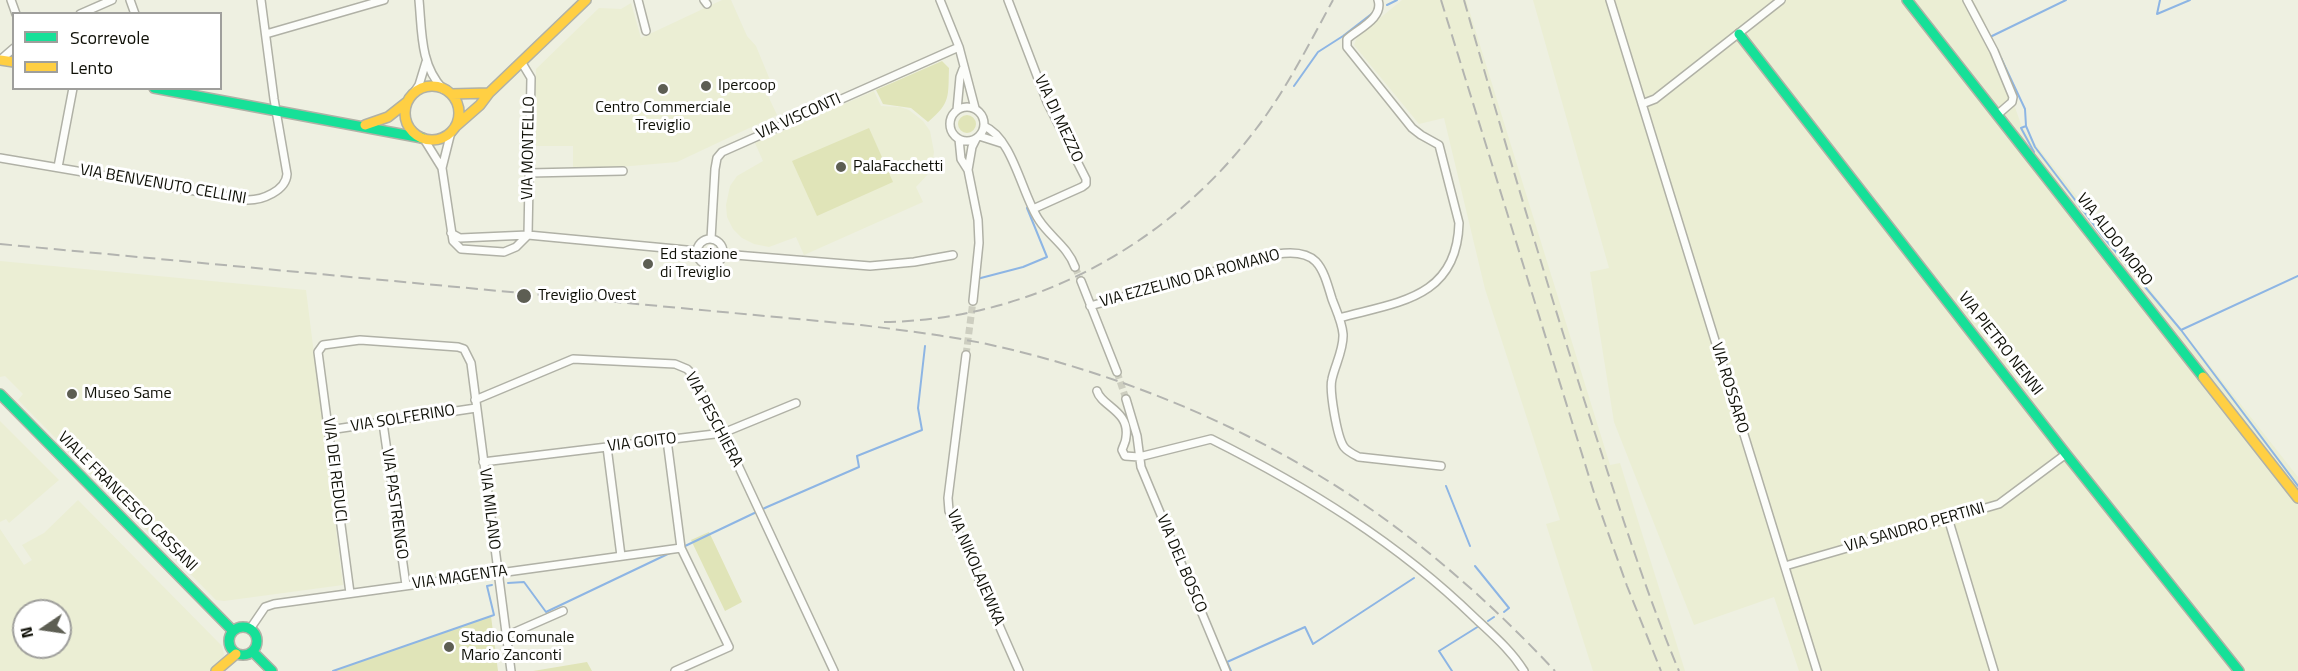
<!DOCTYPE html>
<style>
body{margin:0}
#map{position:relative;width:2298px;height:671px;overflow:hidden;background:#eef0e1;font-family:"Titillium Web",sans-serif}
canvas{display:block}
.legend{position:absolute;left:12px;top:12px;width:210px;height:78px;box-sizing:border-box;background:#fff;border:2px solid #9f9f9c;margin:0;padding:8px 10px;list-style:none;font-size:18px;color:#0f1007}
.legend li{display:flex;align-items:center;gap:12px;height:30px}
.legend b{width:30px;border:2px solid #9f9f9c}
.north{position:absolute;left:12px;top:599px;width:60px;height:60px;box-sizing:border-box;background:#fff;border:2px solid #9f9f9c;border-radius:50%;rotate:257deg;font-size:16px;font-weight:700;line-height:24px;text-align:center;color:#0f1007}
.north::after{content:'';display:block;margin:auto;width:21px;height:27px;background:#5d5e53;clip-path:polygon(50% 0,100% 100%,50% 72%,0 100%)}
</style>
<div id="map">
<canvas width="2298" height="671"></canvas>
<ul class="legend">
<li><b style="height:8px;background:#16e098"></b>Scorrevole</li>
<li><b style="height:8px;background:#ffcf43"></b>Lento</li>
</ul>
<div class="north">N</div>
</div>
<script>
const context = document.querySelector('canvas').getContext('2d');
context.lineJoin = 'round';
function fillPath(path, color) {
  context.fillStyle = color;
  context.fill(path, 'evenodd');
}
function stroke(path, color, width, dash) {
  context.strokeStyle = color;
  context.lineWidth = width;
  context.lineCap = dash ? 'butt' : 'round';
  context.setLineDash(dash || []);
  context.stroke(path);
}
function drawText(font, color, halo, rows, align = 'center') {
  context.font = font + ' "Titillium Web",sans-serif';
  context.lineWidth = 6;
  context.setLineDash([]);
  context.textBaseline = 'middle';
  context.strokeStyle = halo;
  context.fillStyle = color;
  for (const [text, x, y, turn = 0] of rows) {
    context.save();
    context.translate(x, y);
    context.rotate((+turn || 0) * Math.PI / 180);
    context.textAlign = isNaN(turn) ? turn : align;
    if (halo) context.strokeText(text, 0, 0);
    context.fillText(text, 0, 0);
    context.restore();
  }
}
const built = new Path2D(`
 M722,0H731L747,36L756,46L770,80L763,85L777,115L677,162L573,171V146H536V69L599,8L621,9L631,3L641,38Z
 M1402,0H1466L1610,465L1620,463L1685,671H1593L1546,524L1560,520L1485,289L1444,118L1419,124L1354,45L1357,37Z
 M1533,0H1973L1984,20L2022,127L2298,477V671H1799L1774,597L1694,625L1614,422L1590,272L1609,268Z
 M874,91L881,106L900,107L909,110L923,121L930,131L934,152L932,165L929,173L916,187L923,202L804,255L796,237L769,247L754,244L742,238L733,229L727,217L726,205L730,186L737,176L763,161L755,143Z
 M0,261L306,290L343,585L224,601L216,600L211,595L18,400L23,394L5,376L0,377Z
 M0,421L59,480L9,523L6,519L0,522Z
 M78,500L222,646L224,655L220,664L210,671H0V529L24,565L32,560L22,545L44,533ZM24,611H60V647H24Z`);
const green = new Path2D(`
 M942,61L949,68C948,96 951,103 928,122L911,108L883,104L876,90Z
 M958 124a9 9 0 1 1 18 0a9 9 0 1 1-18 0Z
 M869,128L893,182L817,216L792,161Z
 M709,532L742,602L725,611L691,540Z
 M491,616L498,671H332Z
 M587,662L592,671H533Z`);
const stream = new Path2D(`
 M2160,0L2157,14L2190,0
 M1387,5L1397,0
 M1990,37L2066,0
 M2001,58L2025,109L2026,126L2035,147L2100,233L2181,330L2298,486
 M1294,86L1318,52L1343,36L1374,12
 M2026,126L2021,128L2034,152
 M977,279L1023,267L1047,257L1027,208
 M2181,330L2298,276
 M1446,486L1470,546
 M683,547L767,507L859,467L857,456L922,430L918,408L925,346
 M1475,566L1509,608L1504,612
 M508,583L524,582L546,612L672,552
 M1488,621L1494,617
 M333,671L494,615L487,586L492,585
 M1231,671L1227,662L1305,627L1313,644L1414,578
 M1452,671L1439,651L1479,626`);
const streetTunnel = new Path2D(`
 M1075,267L1081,281
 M966,355L973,301
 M1117,372L1126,399`);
const street = new Path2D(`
 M11,0L16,14
 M130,0L135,14
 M419,0C422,31 420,65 443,89
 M638,0L646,31
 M704,0L707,4
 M940,0L959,47L975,108
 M1008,0L1047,102L1086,179V184L1082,187L1033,209
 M1610,0L1817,671
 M1967,0L1994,51L2013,97L2012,102L1997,115
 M80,14L112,0
 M266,34L384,0
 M0,60L14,48
 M522,63L531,78L528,235
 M413,94L419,85L426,62
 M1642,104L1655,99L1781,0
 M950 124a17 17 0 1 1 34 0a17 17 0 1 1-34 0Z
 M957,110L960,77L963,69
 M984,126C1013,138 1022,195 1039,220C1050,237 1068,247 1075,267
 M979,136L1001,143
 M424,139L442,168L453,241L461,249L504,252L516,247L528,235
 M959,139L961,159L968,170L978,220L979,243L973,301
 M0,158L248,200C262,200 286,191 287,174L274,99L261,0
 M58,167L73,88
 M442,168L451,132
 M968,170L972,147L976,139
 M529,173L623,171
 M451,233L460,238L528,235L697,251
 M711,239L715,169L717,158L722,152L959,47
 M697 252a13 13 0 1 1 26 0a13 13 0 1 1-26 0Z
 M723,254L870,266L914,262L953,255
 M1081,281L1117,372
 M1090,306L1277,254C1317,248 1322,265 1332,299C1336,310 1342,322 1343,334C1344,349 1335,365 1332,379C1329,390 1337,437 1344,447C1348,452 1353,454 1359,457L1441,466
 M1339,318C1397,302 1457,299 1459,223L1439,145L1421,135L1412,128L1347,47V39C1358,29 1384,18 1378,0
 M966,355L948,498L949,511L1019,671
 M1097,391C1101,406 1130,411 1126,437C1126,442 1123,446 1122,450L1125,456L1139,457L1211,439C1307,487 1398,543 1475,618C1493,635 1511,650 1524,671
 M1126,399L1137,436L1141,467L1226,671
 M475,400L573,359L675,364L687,369L690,372L723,433L834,671
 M383,423L406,585
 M329,430L476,408
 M667,440L681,548L729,647L675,671
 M607,447L621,556
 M483,462L723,433L796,403
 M1948,518L1994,671
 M1785,566L1999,504L2066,454
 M350,593L318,352L323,345L360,340L458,347L464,349L471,363L511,671
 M250,629L265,607L274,604L681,548
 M506,636L563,611`);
const fast = new Path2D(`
 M1907,0L2203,377
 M1739,34L2066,454L2239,671
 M154,88L422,138
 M0,394L233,631
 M229 641a14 14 0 1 1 28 0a14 14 0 1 1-28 0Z
 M253,652L272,671`);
const slow = new Path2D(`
 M0,60L14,62
 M405 113a27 27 0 1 1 54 0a27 27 0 1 1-54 0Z
 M451,94L489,93
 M365,125L388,117L407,102
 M456,126L480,105L489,93L586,0
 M2203,377L2298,498
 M216,671L236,654`);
const rail = new Path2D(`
 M1441,0L1595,496L1627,586L1661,671
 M1464,0C1504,140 1545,279 1590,418C1618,503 1644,588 1679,671
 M0,244L861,325C901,330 942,335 982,343C1113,371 1244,424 1356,499C1429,548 1495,607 1555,671
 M884,322C1030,320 1168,246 1256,129C1286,90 1309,44 1333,0`);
const markers = [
 [706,86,6,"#5d5e53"],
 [663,89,6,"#5d5e53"],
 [841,167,6,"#5d5e53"],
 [648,264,6,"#5d5e53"],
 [524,296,8,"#5d5e53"],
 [72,394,6,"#5d5e53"],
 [449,647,6,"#5d5e53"]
];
const poiNames = [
 ["Ipercoop",718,86],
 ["Centro Commerciale",663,108,"center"],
 ["Treviglio",663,126,"center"],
 ["PalaFacchetti",853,167],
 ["Ed stazione",660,255],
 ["di Treviglio",660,273],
 ["Treviglio Ovest",538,296],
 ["Museo Same",84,394],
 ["Stadio Comunale",461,638],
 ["Mario Zanconti",461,656]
];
const streetNames = [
 ["VIA VISCONTI",799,117,-24],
 ["VIA DI MEZZO",1058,119,65],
 ["VIA MONTELLO",529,148,-89],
 ["VIA BENVENUTO CELLINI",163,185,10],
 ["VIA ALDO MORO",2114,240,52],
 ["VIA EZZELINO DA ROMANO",1190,279,-15],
 ["VIA PIETRO NENNI",2000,344,52],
 ["VIA ROSSARO",1729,388,73],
 ["VIA SOLFERINO",403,419,-9],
 ["VIA PESCHIERA",713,420,62],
 ["VIA GOITO",642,443,-7],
 ["VIA DEI REDUCI",334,470,83],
 ["VIALE FRANCESCO CASSANI",127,502,45],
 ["VIA PASTRENGO",394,504,82],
 ["VIA MILANO",489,509,83],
 ["VIA SANDRO PERTINI",1915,528,-16],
 ["VIA DEL BOSCO",1181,564,67],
 ["VIA NIKOLAJEWKA",975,568,67],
 ["VIA MAGENTA",460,578,-8]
];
fillPath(built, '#ebeed4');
fillPath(green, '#e0e4b8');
stroke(stream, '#8db5e4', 2);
stroke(streetTunnel, '#cdcec0', 7, [7, 3.5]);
stroke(street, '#b0b1a6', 10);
stroke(fast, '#b0b1a6', 12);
stroke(slow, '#b0b1a6', 12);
stroke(street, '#fcfdfa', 7);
stroke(fast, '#16e098', 9);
stroke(slow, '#ffcf43', 9);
stroke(rail, '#b3b4b0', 2, [12, 6]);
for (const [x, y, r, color] of markers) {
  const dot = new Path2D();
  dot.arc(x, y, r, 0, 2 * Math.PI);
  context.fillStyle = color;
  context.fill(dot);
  stroke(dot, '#fff', 2);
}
drawText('16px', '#0f1007', '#fff', poiNames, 'left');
drawText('16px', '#0f1007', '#fff', streetNames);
</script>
